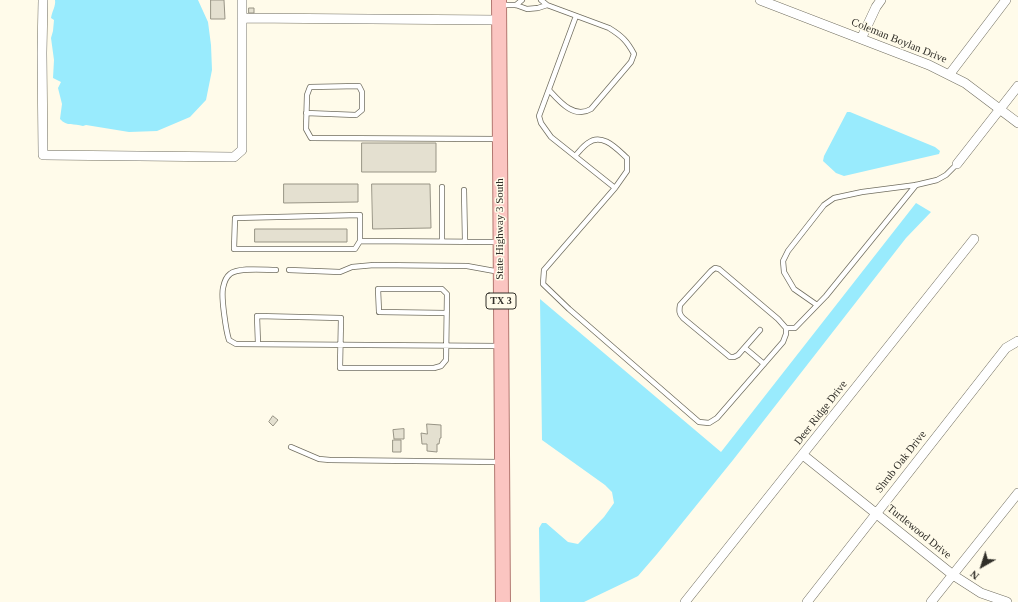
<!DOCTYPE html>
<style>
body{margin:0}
#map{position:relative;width:1018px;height:602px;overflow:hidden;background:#fffbea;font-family:Georgia,serif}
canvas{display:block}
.north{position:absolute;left:962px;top:546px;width:40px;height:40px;-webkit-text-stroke:3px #fffbea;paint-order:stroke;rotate:219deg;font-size:11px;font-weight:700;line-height:16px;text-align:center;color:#312f29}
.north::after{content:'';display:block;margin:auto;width:14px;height:18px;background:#312f29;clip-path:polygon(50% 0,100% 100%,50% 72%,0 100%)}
</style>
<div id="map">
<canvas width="1018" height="602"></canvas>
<div class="north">N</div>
</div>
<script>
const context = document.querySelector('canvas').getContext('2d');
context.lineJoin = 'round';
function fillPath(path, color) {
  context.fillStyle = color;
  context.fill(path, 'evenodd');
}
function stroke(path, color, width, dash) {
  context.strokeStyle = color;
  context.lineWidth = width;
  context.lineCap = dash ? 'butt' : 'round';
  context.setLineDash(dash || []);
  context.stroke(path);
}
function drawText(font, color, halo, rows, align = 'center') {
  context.font = font + ' Georgia,serif';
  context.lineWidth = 3;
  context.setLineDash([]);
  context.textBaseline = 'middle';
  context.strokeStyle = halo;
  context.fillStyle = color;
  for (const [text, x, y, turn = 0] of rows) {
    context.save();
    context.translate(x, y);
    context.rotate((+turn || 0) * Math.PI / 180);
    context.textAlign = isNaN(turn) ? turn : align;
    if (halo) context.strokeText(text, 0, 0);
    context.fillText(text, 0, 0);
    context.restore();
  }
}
const water = new Path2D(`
 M55,0H198L208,22L211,45L212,70L206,100L190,117L157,131L129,132L86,125L83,126C74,123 67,127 60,119L62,104L58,88L61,82L53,78L54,60L51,38L53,31L54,20L51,18C52,11 56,6 55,0Z
 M847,112H850L935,147L940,151L939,154L844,176L836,173L823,161L824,156Z
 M916,203L931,212L906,238L733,460L657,554L638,576L632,579L584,602H540L539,528L542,523H546L568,542L578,544L604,517L614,503L612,492L605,485L542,440L540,299L721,452Z`);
const building = new Path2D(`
 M211,0H224L225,19H211Z
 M249,8H254V13H249Z
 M362,143H436V172H362Z
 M284,184H358V202L284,203Z
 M372,184H430L431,228L373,229Z
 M255,229H347V242H255Z
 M273,416L278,420L273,426L269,422Z
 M427,424L441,425V438H440L439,444H437V452L427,451V444H422L421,433L427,434Z
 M404,429V439H394L393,430Z
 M393,440H401V452H393Z`);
const lane = new Path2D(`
 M541,0L547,5L609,28C622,36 627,41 634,54L631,62L591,109C574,119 560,102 549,90
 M500,5H516L527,9L538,8L547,5
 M516,5L522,0
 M576,16L539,116L541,123L551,137L615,188L544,270L543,284L569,309L699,422L709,423L717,418L783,342L786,334V328L778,319L719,269L715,268L711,271L680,305C679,311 679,314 683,318L730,357H734L738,355L760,330
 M306,113L356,115L362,110V92L359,86L310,87L307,95L306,129L311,138L498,139
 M575,156C579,152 583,146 588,143C602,132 617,149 627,158V171L615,188
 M464,190L465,241
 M360,241L355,249H234L235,218L360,215V241L499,242
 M442,241V187
 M276,270C265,270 238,267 230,274C226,277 224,283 223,288C221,297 226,331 229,340L236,344L500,346
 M289,270L340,272L352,267L374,265L467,266L500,272
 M817,305L794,289L784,272L783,261L788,251L824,205L834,198L862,192L916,185L937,180L946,175L957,164
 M786,328H795L826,296L916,185
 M258,344L257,316L341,318L340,368H434L441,366L446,360L447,294L442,289H378L379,312L446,313
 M745,348L764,364
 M291,447L319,459L330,460L500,462`);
const street = new Path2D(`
 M43,0L42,53L43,155L234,157L242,150V0
 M760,0L929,65L965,83L1018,123
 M242,18L499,20
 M861,39L876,7L881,0
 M949,75L1006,0
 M957,164L1018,86
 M803,455L953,575L981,593L1007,602
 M685,602L974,239
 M807,602L1006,348L1018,341
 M931,602L1018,493`);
const primary = new Path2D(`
 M499,0L503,602`);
const shields = [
 [501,301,30]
];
const shieldNames = [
 ["TX 3",501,301]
];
const streetNames = [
 ["Coleman Boylan Drive",899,41,22],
 ["State Highway 3 South",500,229,-90],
 ["Deer Ridge Drive",821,413,-52],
 ["Shrub Oak Drive",901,462,-52],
 ["Turtlewood Drive",919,532,39]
];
fillPath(water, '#99ebfd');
fillPath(building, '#e4e0d0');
stroke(building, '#989485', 1);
stroke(lane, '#716e60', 6);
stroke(street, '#716e60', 10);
stroke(primary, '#b37871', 16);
stroke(lane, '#fff', 4.5);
stroke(street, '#fff', 9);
stroke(primary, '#fbc5c1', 14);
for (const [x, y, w] of shields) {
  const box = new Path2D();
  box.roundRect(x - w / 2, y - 8, w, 16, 3);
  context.fillStyle = '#fffbea';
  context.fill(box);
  stroke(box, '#312f29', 1);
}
drawText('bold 10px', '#312f29', null, shieldNames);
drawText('11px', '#312f29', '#fffbea', streetNames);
</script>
